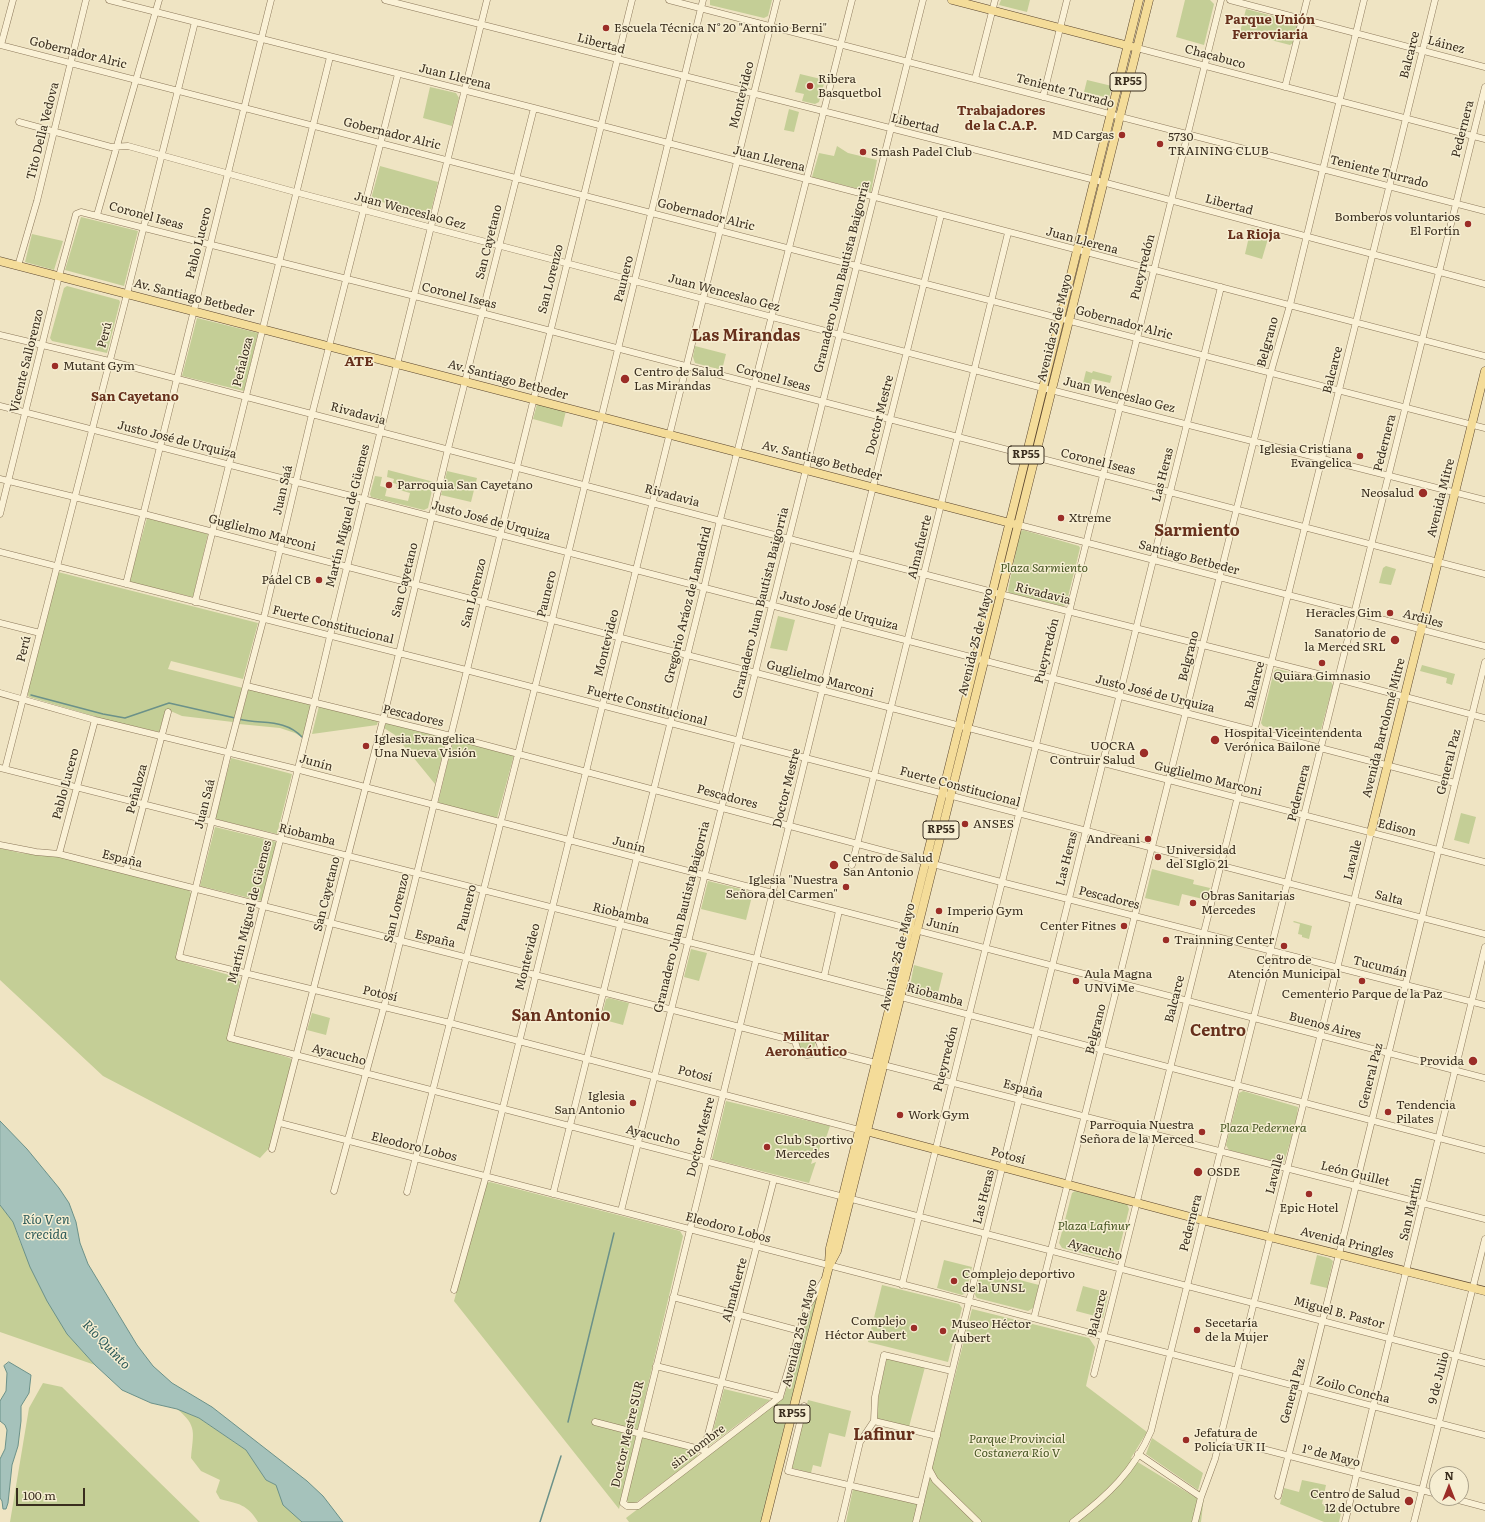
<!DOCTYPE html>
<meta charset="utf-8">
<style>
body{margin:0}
#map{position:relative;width:1485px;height:1522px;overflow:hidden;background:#efe4c3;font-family:Literata,serif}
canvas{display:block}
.north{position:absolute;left:1429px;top:1466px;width:40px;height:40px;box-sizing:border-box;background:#f6eed2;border:1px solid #aaa18a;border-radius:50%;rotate:0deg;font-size:11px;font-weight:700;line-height:16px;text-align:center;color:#392d1e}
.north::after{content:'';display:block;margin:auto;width:14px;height:18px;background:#9b2d27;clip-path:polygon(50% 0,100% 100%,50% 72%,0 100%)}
.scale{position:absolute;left:16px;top:1488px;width:69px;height:18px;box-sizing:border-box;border:2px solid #392d1e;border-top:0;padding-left:5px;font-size:12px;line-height:14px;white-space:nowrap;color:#392d1e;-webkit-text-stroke:3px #f6eed2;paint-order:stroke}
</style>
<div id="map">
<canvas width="1485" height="1522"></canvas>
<div class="north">N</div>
<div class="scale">100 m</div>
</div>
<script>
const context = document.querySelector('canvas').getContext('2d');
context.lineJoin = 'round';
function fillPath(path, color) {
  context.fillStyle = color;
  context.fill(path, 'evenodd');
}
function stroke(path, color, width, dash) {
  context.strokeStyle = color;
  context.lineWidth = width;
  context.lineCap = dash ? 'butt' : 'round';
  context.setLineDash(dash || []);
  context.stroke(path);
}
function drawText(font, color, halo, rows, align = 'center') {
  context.font = font + ' Literata,serif';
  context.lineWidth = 3;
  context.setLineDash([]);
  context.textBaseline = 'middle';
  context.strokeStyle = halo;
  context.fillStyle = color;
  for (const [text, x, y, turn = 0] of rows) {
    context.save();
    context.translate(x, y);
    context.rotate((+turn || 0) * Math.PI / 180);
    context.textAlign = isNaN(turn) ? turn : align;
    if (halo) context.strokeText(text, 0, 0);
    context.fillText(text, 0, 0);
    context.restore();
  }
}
const green = new Path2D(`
 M710,0H772L768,16L764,18L710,5Z
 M1001,0H1030L1027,12L999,5Z
 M1185,0H1210L1214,4L1204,45L1176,37Z
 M1246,9L1296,22L1298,24L1293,43L1290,45L1240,32Z
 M800,74L825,80L819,102L815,104L802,101L804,94L795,92Z
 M1087,80L1112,86L1109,98L1084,92Z
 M430,87L456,93L459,98L452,126L423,118Z
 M789,109L799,112L794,132L784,130Z
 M837,146L848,153L877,160L871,192L812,177L819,153L834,156Z
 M380,166L438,182L430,215L371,199Z
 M81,217L138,231L124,286L65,270Z
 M1251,228L1270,232L1262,259L1245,254Z
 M32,234L63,241L54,270L25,262Z
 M67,286L119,300L120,302L107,353L52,341L50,338L64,288Z
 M197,318L258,333L244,391L182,376Z
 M695,346L726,354L722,370L695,363L693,357Z
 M1086,371L1092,373L1093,371L1112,376L1110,383L1092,379L1090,387H1082Z
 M537,404L566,411L562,427L533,419Z
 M388,470L434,482L428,508L424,510L371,497L370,494L375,476L382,477L380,486L387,488L385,496L408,501L410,493L396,489L397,484L393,483L394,479L387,477Z
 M447,471L477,478L471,502L441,495Z
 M147,518L208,534L193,597L129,582Z
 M1023,530L1079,546L1080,548L1066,605L1063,606L1009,593L1008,590L1020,532Z
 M1386,566L1396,569L1391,585L1379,583L1383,568Z
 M58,572L258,623L243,679L171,661L168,669L243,688L233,722L182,716L166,709L159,732L107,720L29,697L27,693Z
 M778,616L795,620L787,651L770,648Z
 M1422,665L1455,674L1452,685L1446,683L1447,678L1420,671Z
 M1277,669L1331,682L1333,685L1319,737L1315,739L1263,726L1261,723L1274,671Z
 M249,688L312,704L303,738L295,733L280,728L239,724Z
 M319,706L378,721L377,725L312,734Z
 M386,723L447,738L435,784L395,735L384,728Z
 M453,740L514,755L497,818L438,803Z
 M231,758L292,774L277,834L215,819Z
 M1461,813L1476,817L1469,844L1454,840Z
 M215,827L277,842L262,901L200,886Z
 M0,848L20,853L59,857L189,890L192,895L178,958L184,962L236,977L240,982L228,1033V1039L290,1058L293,1062L271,1146L260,1158L103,1076L0,980Z
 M1152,869L1194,880L1193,884L1210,888L1207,900L1182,894L1179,906L1145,898Z
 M708,881L753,892L746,920L701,909Z
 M1294,921L1312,926L1309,939L1302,937V935L1298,934L1300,924L1293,922Z
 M691,949L707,953L699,981L684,977Z
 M914,965L943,973L936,1001L910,994L909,991Z
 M609,998L629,1003L623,1025L601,1019L606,999Z
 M312,1013L330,1018L326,1035L307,1030Z
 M799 1044a8 8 0 1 1 16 0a8 8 0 1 1-16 0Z
 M1243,1091L1298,1107L1296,1123L1284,1162L1280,1163L1229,1150L1226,1145L1239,1093Z
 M726,1101L830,1126L826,1138L821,1141L818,1155L814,1154L811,1164L816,1162L809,1183L712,1159Z
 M490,1182L680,1231L683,1236L619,1509L454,1301L486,1183Z
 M1075,1191L1127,1204L1129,1209L1117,1258L1113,1261L1062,1248L1059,1243L1072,1193Z
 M0,1205L13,1222L20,1242L67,1334L95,1365L0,1332Z
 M1317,1255L1329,1258L1333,1261L1327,1288L1310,1284Z
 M944,1260L972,1267L966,1293L962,1295L937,1288Z
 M981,1270L1039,1285L1033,1308L1028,1311L977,1298L975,1295Z
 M882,1285L959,1304L962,1308L948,1362L868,1342Z
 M1083,1286L1105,1292L1104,1295L1108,1296L1103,1318L1076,1311Z
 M816,1297L817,1298L762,1522H629L626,1518L784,1397L803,1328Z
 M972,1309L1089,1338L1095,1347L1086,1386L1147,1432L1131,1458L1195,1497L1199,1490L1204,1496L1201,1522H918Z
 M887,1358L925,1367L909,1427L878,1420L877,1417L879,1392Z
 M43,1383L62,1387L200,1522H10L29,1408Z
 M724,1389L770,1400L709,1446Z
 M808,1400L851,1411L845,1437L829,1433L821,1467L813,1465L811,1473L792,1468Z
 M177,1409L199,1418L246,1450L266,1480L276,1485L294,1514L302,1522H258C247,1504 239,1504 220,1499L216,1492L220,1480L201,1471L191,1458C193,1433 198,1426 177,1409Z
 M643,1437L695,1451L698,1453L697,1457L637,1502L629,1504L626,1499L640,1440Z
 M1152,1438L1203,1473L1198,1490L1146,1454Z
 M1302,1480L1326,1485L1322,1504L1342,1509L1339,1522H1324L1280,1504L1284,1488L1299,1492Z
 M853,1489L918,1503L913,1522H846Z`);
const water = new Path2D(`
 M0,1121L27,1149L59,1188L69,1203L76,1222L80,1243L88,1264L137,1345L153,1366L172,1383L212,1407L307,1481L323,1496L343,1522H302L283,1505L276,1485L266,1480L246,1450L199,1418L177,1409L151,1403L122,1390L95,1365L67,1334L47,1301L30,1267L13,1222L0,1205Z
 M9,1362L31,1375L29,1393L21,1406V1421L18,1446L12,1465L8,1503L6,1509H3L2,1501L0,1498V1459L5,1449L7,1430L5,1425L0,1421V1401L6,1391L7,1373L4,1366Z`);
const stream = new Path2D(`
 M31,695L103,714L125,718L169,703L235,718
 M239,719C262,725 284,718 302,737
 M568,1422L614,1233
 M540,1522L561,1456`);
const minor = new Path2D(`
 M109,0L534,108L1485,356
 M385,0L1095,180L1485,284
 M487,0L330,636C299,771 263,904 230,1038L1485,1363
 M669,0L1485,211
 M1230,0L1485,67
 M0,45L1485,428
 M1,45L13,0
 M1137,48L1485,139
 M398,74L312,414L265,613L228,754L179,957L450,1023L859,1130
 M975,79L995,0
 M1285,87L1307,0
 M1043,97L1067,0
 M19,122L111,147L128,146L295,192L1043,388L1485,500
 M97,215L159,0
 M18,266L37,201L86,0
 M0,335L109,361L1000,594L1338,679L1485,718
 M0,406L363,499L1455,783
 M0,479L144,514L1485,862
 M0,514L59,276L76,214L81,212L478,312L1485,574
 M1019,525L1485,646
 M0,552L466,670L1485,934
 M126,584L271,0
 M195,602L330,57
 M0,623L40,633
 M247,686L451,736L1001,882L1485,1005
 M0,693L95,720L292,768L1485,1078
 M0,768L756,959L1485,1150
 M5,769L127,294L195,22
 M0,845L36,852L59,854L795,1041
 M59,854L95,720
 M852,865L1008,233
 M126,871L168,712
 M824,977L839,911
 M795,1041C805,1030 819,1034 821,1049
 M795,1041L798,1051L807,1055L816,1053L821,1049
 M821,1049L1485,1219
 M280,1123L1485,1435
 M272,1149L383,720L448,449L534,108
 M334,1191L384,1007L632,0
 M407,1192L552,620L703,0
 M553,1194L704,588L720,520L852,0
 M621,1211L923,0
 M902,1285L1221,0
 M454,1290L486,1176L777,0
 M673,1297L800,1331
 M1034,1318L1272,368L1290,305L1364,0
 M656,1366L780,1397
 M1094,1374L1356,322L1435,0
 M780,1397L638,1506H627L623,1503L822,691L941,215
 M780,1397L807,1307L824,1280
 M804,1406L788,1471L921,1502
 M874,1421L875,1397L884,1355L952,1371
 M874,1421L937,1436
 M595,1422L707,1451
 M1220,1438L1437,1494
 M704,1450L774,1179
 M1138,1454L1201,1497
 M929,1469L935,1480L978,1522
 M1278,1496L1307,1384L1485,662
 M1451,1498L1485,1507
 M841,1522L860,1442L874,1421
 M916,1522L969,1301L1221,287
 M1073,1522C1107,1496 1134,1471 1151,1431L1485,87
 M1195,1522L1201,1497L1215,1459L1371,832
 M1345,1522L1485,947
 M1414,1522L1485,1239`);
const major = new Path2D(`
 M952,0L1133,47
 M0,261L1014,524
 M1371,832L1485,371
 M862,1130L1198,1219L1485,1291
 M829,1263L830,1248L1139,0
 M765,1522L829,1266L837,1251L1149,0`);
const markers = [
 [606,28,4,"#9b2d27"],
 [810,86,4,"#9b2d27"],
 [1122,135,4,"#9b2d27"],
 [1160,144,4,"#9b2d27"],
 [863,152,4,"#9b2d27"],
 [1468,224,4,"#9b2d27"],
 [55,366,4,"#9b2d27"],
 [625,379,5,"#9b2d27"],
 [1360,456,4,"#9b2d27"],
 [389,485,4,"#9b2d27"],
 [1423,493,5,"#9b2d27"],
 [1061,518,4,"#9b2d27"],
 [319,580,4,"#9b2d27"],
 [1390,613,4,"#9b2d27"],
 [1395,640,5,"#9b2d27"],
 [1322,663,4,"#9b2d27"],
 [1215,740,5,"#9b2d27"],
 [366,746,4,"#9b2d27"],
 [1144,753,5,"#9b2d27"],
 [965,824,4,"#9b2d27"],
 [1148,839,4,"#9b2d27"],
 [1158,857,4,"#9b2d27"],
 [834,865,5,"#9b2d27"],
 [846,887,4,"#9b2d27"],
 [1193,903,4,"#9b2d27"],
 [939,911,4,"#9b2d27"],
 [1124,926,4,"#9b2d27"],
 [1166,940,4,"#9b2d27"],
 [1284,946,4,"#9b2d27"],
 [1076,981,4,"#9b2d27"],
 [1362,981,4,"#9b2d27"],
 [1473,1061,5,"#9b2d27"],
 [633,1103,4,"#9b2d27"],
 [1388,1112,4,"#9b2d27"],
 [900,1115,4,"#9b2d27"],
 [1202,1132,4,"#9b2d27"],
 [767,1147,4,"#9b2d27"],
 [1198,1172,5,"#9b2d27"],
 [1309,1194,4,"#9b2d27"],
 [954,1281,4,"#9b2d27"],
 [914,1328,4,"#9b2d27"],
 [1197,1330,4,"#9b2d27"],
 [943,1331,4,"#9b2d27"],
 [1186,1440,4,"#9b2d27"],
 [1409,1501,5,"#9b2d27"]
];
const shields = [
 [1128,82,36],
 [1026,455,36],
 [941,830,36],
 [792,1414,36]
];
const shieldNames = [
 ["RP55",1128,82],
 ["RP55",1026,455],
 ["RP55",941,830],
 ["RP55",792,1414]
];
const poiNames = [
 ["Escuela Técnica N° 20 \"Antonio Berni\"",614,28],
 ["Ribera",818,79],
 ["Basquetbol",818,93],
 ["MD Cargas",1114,135,"right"],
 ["5730",1168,137],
 ["TRAINING CLUB",1168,151],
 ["Smash Padel Club",871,152],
 ["Bomberos voluntarios",1460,217,"right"],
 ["El Fortín",1460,231,"right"],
 ["Mutant Gym",63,366],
 ["Centro de Salud",634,372],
 ["Las Mirandas",634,386],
 ["Iglesia Cristiana",1352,449,"right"],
 ["Evangelica",1352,463,"right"],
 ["Parroquia San Cayetano",397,485],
 ["Neosalud",1414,493,"right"],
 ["Xtreme",1069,518],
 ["Pádel CB",311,580,"right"],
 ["Heracles Gim",1382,613,"right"],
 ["Sanatorio de",1386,633,"right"],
 ["la Merced SRL",1386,647,"right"],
 ["Quiara Gimnasio",1322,676,"center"],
 ["Hospital Viceintendenta",1224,733],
 ["Verónica Bailone",1224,747],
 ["Iglesia Evangelica",374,739],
 ["Una Nueva Visión",374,753],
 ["UOCRA",1135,746,"right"],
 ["Contruir Salud",1135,760,"right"],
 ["ANSES",973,824],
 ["Andreani",1140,839,"right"],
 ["Universidad",1166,850],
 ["del SIglo 21",1166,864],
 ["Centro de Salud",843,858],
 ["San Antonio",843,872],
 ["Iglesia \"Nuestra",838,880,"right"],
 ["Señora del Carmen\"",838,894,"right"],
 ["Obras Sanitarias",1201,896],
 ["Mercedes",1201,910],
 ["Imperio Gym",947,911],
 ["Center Fitnes",1116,926,"right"],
 ["Trainning Center",1174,940],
 ["Centro de",1284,960,"center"],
 ["Atención Municipal",1284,974,"center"],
 ["Aula Magna",1084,974],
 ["UNViMe",1084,988],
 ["Cementerio Parque de la Paz",1362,994,"center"],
 ["Provida",1464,1061,"right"],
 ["Iglesia",625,1096,"right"],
 ["San Antonio",625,1110,"right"],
 ["Tendencia",1396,1105],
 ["Pilates",1396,1119],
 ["Work Gym",908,1115],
 ["Parroquia Nuestra",1194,1125,"right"],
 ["Señora de la Merced",1194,1139,"right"],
 ["Club Sportivo",775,1140],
 ["Mercedes",775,1154],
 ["OSDE",1207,1172],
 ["Epic Hotel",1309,1208,"center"],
 ["Complejo deportivo",962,1274],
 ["de la UNSL",962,1288],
 ["Complejo",906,1321,"right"],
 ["Héctor Aubert",906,1335,"right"],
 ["Secetaría",1205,1323],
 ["de la Mujer",1205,1337],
 ["Museo Héctor",951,1324],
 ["Aubert",951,1338],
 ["Jefatura de",1194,1433],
 ["Policía UR II",1194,1447],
 ["Centro de Salud",1400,1494,"right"],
 ["12 de Octubre",1400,1508,"right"]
];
const streetNames = [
 ["Libertad",601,44,15],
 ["Láinez",1446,45,15],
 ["Gobernador Alric",78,53,14],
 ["Balcarce",1410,55,-76],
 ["Chacabuco",1215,57,15],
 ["Juan Llerena",455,77,14],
 ["Teniente Turrado",1065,91,15],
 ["Montevideo",742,95,-76],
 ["Libertad",915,124,14],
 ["Pedernera",1463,129,-76],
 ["Tito Della Vedova",43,131,-76],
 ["Gobernador Alric",392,134,14],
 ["Juan Llerena",769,159,14],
 ["Teniente Turrado",1379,172,14],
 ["Libertad",1229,205,15],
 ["Juan Wenceslao Gez",410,211,15],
 ["Gobernador Alric",706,215,14],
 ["Coronel Iseas",146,216,15],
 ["Juan Llerena",1082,241,15],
 ["San Cayetano",489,242,-76],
 ["Pablo Lucero",199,243,-76],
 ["Pueyrredón",1143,267,-76],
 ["Granadero Juan Bautista Baigorria",842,277,-76],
 ["San Lorenzo",551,279,-76],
 ["Paunero",624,279,-76],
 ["Juan Wenceslao Gez",724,293,15],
 ["Coronel Iseas",459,296,14],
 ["Av. Santiago Betbeder",194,298,14],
 ["Gobernador Alric",1124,323,15],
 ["Avenida 25 de Mayo",1055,328,-76],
 ["Perú",105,335,-75],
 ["Belgrano",1268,342,-75],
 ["Vicente Sallorenzo",27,361,-76],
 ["Peñaloza",243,362,-76],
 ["Balcarce",1333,370,-76],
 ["Coronel Iseas",773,378,15],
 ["Av. Santiago Betbeder",508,380,15],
 ["Juan Wenceslao Gez",1119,395,14],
 ["Rivadavia",358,414,15],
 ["Doctor Mestre",880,415,-76],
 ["Justo José de Urquiza",177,440,14],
 ["Pedernera",1385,443,-76],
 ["Av. Santiago Betbeder",822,461,15],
 ["Coronel Iseas",1098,462,14],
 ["Las Heras",1163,475,-76],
 ["Juan Saá",283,490,-77],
 ["Rivadavia",672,496,15],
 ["Avenida Mitre",1441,498,-76],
 ["Martín Miguel de Güemes",348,516,-76],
 ["Justo José de Urquiza",491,521,15],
 ["Guglielmo Marconi",262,533,15],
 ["Almafuerte",920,547,-76],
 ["Santiago Betbeder",1189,558,15],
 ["San Cayetano",405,580,-76],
 ["San Lorenzo",474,593,-76],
 ["Paunero",547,594,-76],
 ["Rivadavia",1043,594,14],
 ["Granadero Juan Bautista Baigorria",761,603,-76],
 ["Gregorio Aráoz de Lamadrid",688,605,-76],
 ["Justo José de Urquiza",839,611,15],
 ["Ardiles",1423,619,15],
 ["Fuerte Constitucional",333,625,14],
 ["Avenida 25 de Mayo",976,642,-76],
 ["Montevideo",607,643,-76],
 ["Perú",24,649,-76],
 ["Pueyrredón",1047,651,-76],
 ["Belgrano",1189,656,-76],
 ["Guglielmo Marconi",820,679,15],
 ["Balcarce",1255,685,-76],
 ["Justo José de Urquiza",1155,694,14],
 ["Fuerte Constitucional",647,706,15],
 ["Pescadores",413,716,13],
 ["Avenida Bartolomé Mitre",1384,728,-76],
 ["General Paz",1449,762,-76],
 ["Junín",316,763,16],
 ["Guglielmo Marconi",1208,779,14],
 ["Pablo Lucero",66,784,-75],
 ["Fuerte Constitucional",960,787,15],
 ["Doctor Mestre",787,788,-76],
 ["Peñaloza",137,789,-75],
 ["Pedernera",1299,793,-76],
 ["Pescadores",727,797,15],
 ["Juan Saá",205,804,-76],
 ["Edison",1397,828,14],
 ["Riobamba",307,835,14],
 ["Junín",629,845,15],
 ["España",122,859,14],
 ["Las Heras",1067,859,-76],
 ["Lavalle",1353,860,-76],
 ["San Cayetano",327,894,-76],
 ["Pescadores",1109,898,14],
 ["Salta",1389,898,14],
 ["San Lorenzo",397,908,-76],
 ["Paunero",467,908,-76],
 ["Martín Miguel de Güemes",250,912,-76],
 ["Riobamba",621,914,14],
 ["Granadero Juan Bautista Baigorria",682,917,-76],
 ["Junín",943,926,14],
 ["España",435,939,14],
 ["Montevideo",528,957,-76],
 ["Avenida 25 de Mayo",898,957,-76],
 ["Tucumán",1380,967,14],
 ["Potosí",380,994,13],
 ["Riobamba",935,995,15],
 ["Balcarce",1175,999,-76],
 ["Buenos Aires",1325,1026,15],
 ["Belgrano",1096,1029,-76],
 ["Ayacucho",339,1055,14],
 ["Pueyrredón",946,1059,-76],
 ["Potosí",695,1074,14],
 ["General Paz",1371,1076,-76],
 ["España",1023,1089,15],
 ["Ayacucho",653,1136,14],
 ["Doctor Mestre",701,1137,-76],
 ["Eleodoro Lobos",414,1147,14],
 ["Potosí",1008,1156,15],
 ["Lavalle",1275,1174,-76],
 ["León Guillet",1355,1174,14],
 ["Las Heras",984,1197,-76],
 ["San Martín",1411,1209,-77],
 ["Pedernera",1191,1223,-76],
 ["Eleodoro Lobos",728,1228,15],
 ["Avenida Pringles",1347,1243,14],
 ["Ayacucho",1095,1250,14],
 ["Almafuerte",735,1290,-75],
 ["Balcarce",1098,1313,-76],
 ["Miguel B. Pastor",1339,1313,15],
 ["Avenida 25 de Mayo",800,1333,-76],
 ["9 de Julio",1439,1378,-76],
 ["Zoilo Concha",1353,1390,15],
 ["General Paz",1293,1391,-75],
 ["Doctor Mestre SUR",628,1434,-77],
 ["sin nombre",698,1447,-37],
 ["1º de Mayo",1331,1456,14]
];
const parkNames = [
 ["Plaza Sarmiento",1044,568],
 ["Plaza Pedernera",1263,1128],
 ["Plaza Lafinur",1094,1226],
 ["Parque Provincial",1017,1439],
 ["Costanera Río V",1017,1453]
];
const neighbourhoodNames = [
 ["Parque Unión",1270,20],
 ["Ferroviaria",1270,35],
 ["Trabajadores",1001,111],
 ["de la C.A.P.",1001,126],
 ["La Rioja",1254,235],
 ["San Cayetano",135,397],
 ["Militar",806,1037],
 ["Aeronáutico",806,1052]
];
const waterNames = [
 ["Río V en",46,1220],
 ["crecida",46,1235],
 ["Río Quinto",106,1345,46]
];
const quarterNames = [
 ["ATE",359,362]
];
const districtNames = [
 ["Las Mirandas",746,336],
 ["Sarmiento",1197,531],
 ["San Antonio",561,1016],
 ["Centro",1218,1031],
 ["Lafinur",884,1435]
];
fillPath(green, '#c4ce96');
fillPath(water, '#a5c2bb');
stroke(water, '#6b9189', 1);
stroke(stream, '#6b9189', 1.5);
stroke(minor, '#8a7659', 7);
stroke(major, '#58432d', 9);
stroke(minor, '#faf1d6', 6);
stroke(major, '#f4dc99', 8);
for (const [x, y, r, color] of markers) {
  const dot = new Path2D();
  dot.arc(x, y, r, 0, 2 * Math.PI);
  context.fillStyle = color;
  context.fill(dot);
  stroke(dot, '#f6eed2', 1.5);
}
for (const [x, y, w] of shields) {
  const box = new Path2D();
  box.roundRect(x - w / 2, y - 9, w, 18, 3);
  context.fillStyle = '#f6eed2';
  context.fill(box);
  stroke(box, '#392d1e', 1);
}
drawText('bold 11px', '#392d1e', null, shieldNames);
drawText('12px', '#392d1e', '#f6eed2', poiNames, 'left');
drawText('12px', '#392d1e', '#f6eed2', streetNames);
drawText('italic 12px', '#475623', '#f6eed2', parkNames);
drawText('bold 13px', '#67301c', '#f6eed2', neighbourhoodNames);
drawText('italic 13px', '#2c5a59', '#f6eed2', waterNames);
drawText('bold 14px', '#67301c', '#f6eed2', quarterNames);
drawText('bold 16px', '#67301c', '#f6eed2', districtNames);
</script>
